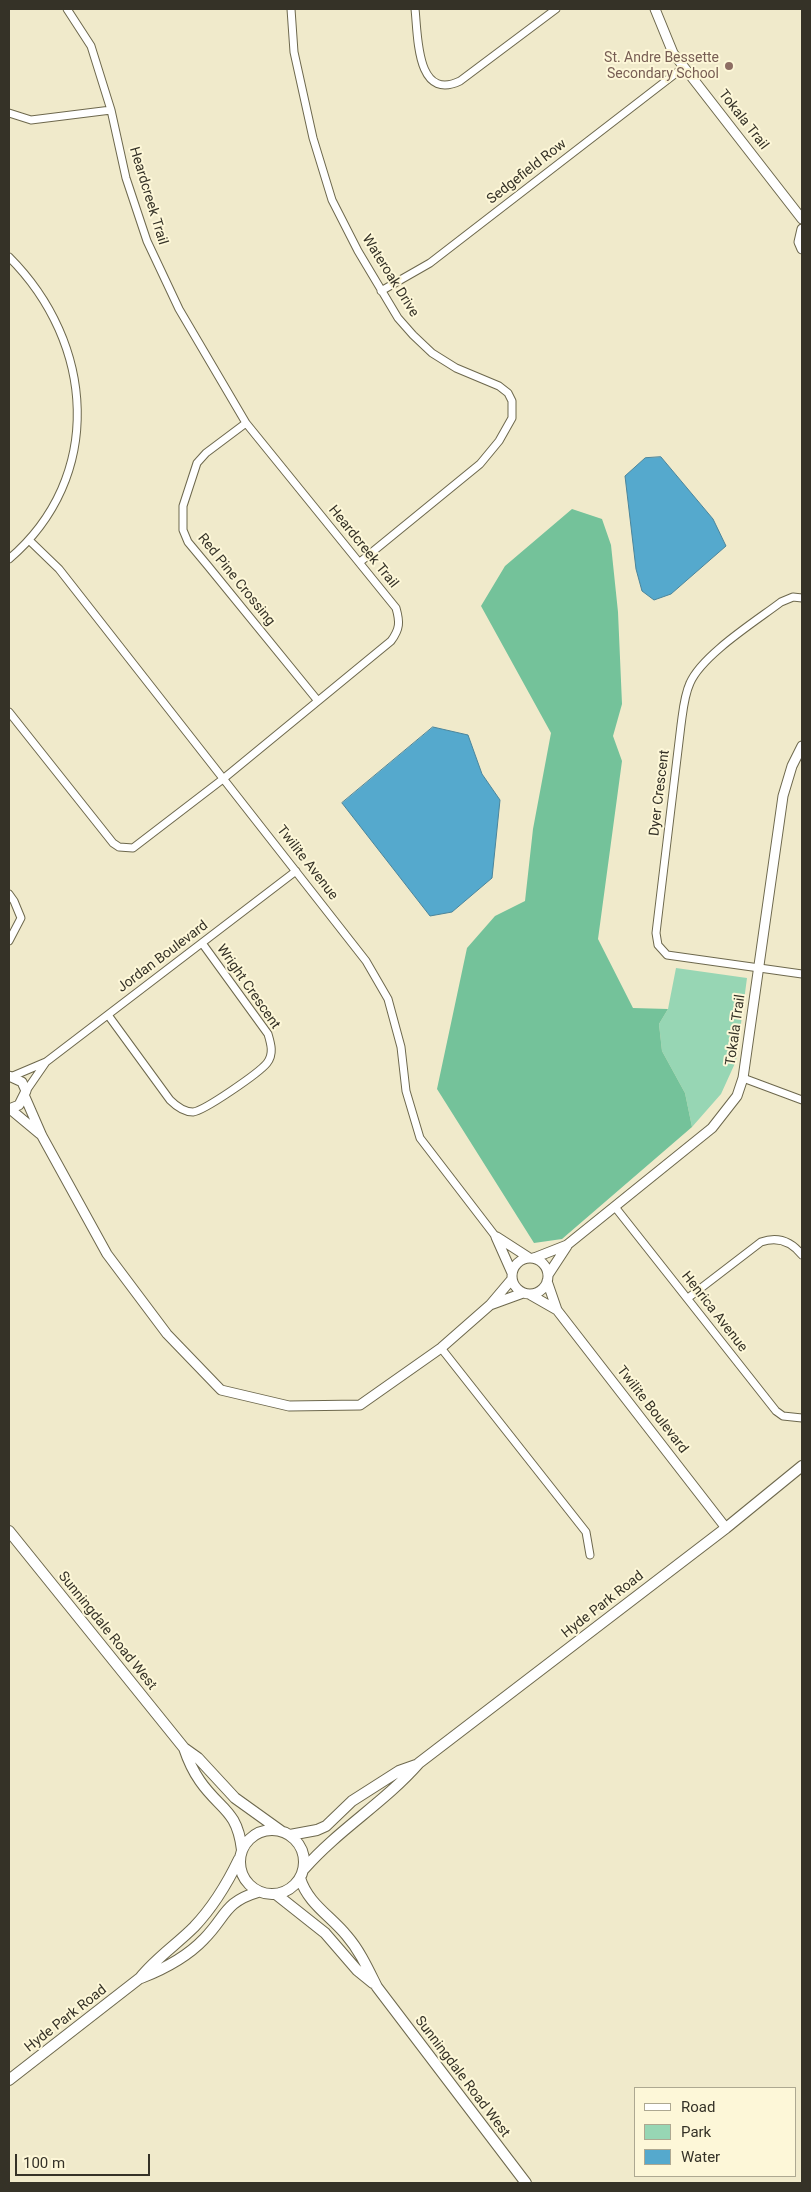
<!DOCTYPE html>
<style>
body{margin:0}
#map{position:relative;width:811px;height:2192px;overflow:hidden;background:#f0eacb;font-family:Roboto,sans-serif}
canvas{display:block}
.frame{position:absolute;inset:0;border:10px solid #353227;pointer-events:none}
.legend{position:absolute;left:634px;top:2087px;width:162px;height:90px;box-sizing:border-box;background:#fdf7d8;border:1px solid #ada891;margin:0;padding:6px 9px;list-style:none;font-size:15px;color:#353227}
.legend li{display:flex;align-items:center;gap:10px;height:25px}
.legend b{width:25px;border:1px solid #ada891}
.scale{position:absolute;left:15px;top:2154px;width:135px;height:22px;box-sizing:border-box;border:2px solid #353227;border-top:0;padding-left:6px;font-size:15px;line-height:18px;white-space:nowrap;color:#353227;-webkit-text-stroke:4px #fdf7d8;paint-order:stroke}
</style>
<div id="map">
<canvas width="811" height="2192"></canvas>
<div class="frame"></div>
<ul class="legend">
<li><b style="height:6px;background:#fff"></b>Road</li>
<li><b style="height:14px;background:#97d6b4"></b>Park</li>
<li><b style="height:14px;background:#55a9cd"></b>Water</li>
</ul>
<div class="scale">100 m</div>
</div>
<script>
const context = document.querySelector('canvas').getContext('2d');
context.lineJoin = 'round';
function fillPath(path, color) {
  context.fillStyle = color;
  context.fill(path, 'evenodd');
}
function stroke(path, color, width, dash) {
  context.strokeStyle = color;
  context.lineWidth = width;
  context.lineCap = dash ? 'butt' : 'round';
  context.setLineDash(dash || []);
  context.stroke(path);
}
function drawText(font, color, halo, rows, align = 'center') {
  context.font = font + ' Roboto,sans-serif';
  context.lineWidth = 4;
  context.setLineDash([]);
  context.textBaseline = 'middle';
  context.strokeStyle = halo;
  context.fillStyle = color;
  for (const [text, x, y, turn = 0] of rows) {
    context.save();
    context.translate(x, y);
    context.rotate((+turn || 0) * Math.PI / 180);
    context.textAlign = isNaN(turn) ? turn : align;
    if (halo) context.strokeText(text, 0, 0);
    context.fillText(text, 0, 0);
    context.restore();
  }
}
const green = new Path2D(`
 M676,968L747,978L736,1061L721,1094L692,1127L685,1093L662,1051L659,1024L668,1009Z`);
const forest = new Path2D(`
 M572,509L602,519L611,545L618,612L622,704L613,736L622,761L598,939L633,1008L668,1009L659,1024L662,1051L685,1093L692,1127L562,1239L534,1243L437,1089L467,948L495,916L525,901L533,829L551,733L481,606L505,566Z`);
const water = new Path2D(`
 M661,457L713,519L726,546L671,594L654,600L642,591L636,569L625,476L645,458Z
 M433,727L468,735L482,774L500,800L492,878L452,912L430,916L342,803Z`);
const minor = new Path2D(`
 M291,9L294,52L313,138L332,200L358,251L398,318L413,335L432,353L456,368L499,386L508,393L512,401V418L499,441L480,464L360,562
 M415,9C418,35 416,102 460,81L556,9
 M9,113L31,120L111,110
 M9,257C95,343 105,477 9,559
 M381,291L430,263L684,67
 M246,423L206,453L197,463L183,506V530L188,542L208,566L318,701
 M30,541L59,569L366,961L388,999L401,1047L406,1091L420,1138L496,1237
 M802,598L793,597L781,602C756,621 702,655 690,683C684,696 683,711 681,725L656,933L658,945L667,955L802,974
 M9,712L113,843L119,847L133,848L223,779L391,641C400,629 400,622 396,608L246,423L179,309L147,241L126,178L111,110L91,46L67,9
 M9,894L14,901L21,918L9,941
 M108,1015L170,1100C176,1106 183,1112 193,1112C204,1111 259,1073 267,1063C274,1054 271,1044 268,1034L202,943
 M13,1076L46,1062L296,871
 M743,1078L802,1100
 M26,1091L46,1062
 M615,1207L776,1411L783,1416L802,1418
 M688,1298L761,1242C778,1236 791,1241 802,1255
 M441,1348L586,1532L590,1555`);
const tertiary = new Path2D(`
 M655,9L673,53L802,219
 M802,229L799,242L802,249
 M9,1076L22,1082L26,1091L19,1105L9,1109
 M25,1097L42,1136L107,1254L167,1334L221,1390L289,1406L360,1405L441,1348L490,1305L512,1279
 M10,1109L40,1134
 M496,1237L512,1273
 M497,1237L528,1257
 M512 1276a18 18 0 1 1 36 0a18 18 0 1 1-36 0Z
 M534,1258L567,1245L712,1128L737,1096L743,1078L783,796L792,766L802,746
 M548,1275L567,1246
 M547,1281L557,1310L726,1528
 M529,1294L557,1310
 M490,1305L523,1293`);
const secondary = new Path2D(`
 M9,1531L184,1748L198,1758L235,1798L281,1831
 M184,1748C188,1760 193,1771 200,1781C220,1810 237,1809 242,1850
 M240 1862a32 32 0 1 1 64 0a32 32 0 1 1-64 0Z
 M290,1835L317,1830L326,1826L352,1801L399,1771L416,1765
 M304,1869C339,1829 384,1803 419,1763L726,1528L802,1466
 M300,1878C308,1904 331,1916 347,1936C360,1951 368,1969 377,1987L526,2183
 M277,1895L325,1933L357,1970L373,1983
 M141,1978C164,1969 186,1958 204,1939C226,1917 224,1902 258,1892
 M9,2080L140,1978C156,1958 176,1945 194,1927C213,1907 227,1884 239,1859`);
const markers = [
 [729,66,5,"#8d6e63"]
];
const educationNames = [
 ["St. Andre Bessette",719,58],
 ["Secondary School",719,74]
];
const streetNames = [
 ["Tokala Trail",743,120,52],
 ["Sedgefield Row",527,172,-38],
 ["Heardcreek Trail",148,196,73],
 ["Wateroak Drive",390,276,58],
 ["Heardcreek Trail",363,547,51],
 ["Red Pine Crossing",236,580,51],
 ["Dyer Crescent",660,793,-83],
 ["Twilite Avenue",307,863,52],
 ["Jordan Boulevard",163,957,-37],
 ["Wright Crescent",248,987,55],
 ["Tokala Trail",736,1030,-82],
 ["Henrica Avenue",714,1312,52],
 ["Twilite Boulevard",652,1410,52],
 ["Hyde Park Road",603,1605,-38],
 ["Sunningdale Road West",107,1631,51],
 ["Hyde Park Road",66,2019,-38],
 ["Sunningdale Road West",462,2077,53]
];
fillPath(green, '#97d6b4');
fillPath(forest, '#74c29a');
fillPath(water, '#55a9cd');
stroke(water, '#4b859b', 1);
stroke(minor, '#6d684d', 9);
stroke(tertiary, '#6d684d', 11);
stroke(secondary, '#6d684d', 12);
stroke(minor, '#fff', 7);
stroke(tertiary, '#fff', 9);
stroke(secondary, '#fff', 10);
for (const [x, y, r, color] of markers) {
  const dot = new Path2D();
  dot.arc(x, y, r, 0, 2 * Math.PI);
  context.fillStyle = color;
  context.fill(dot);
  stroke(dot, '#fdf7d8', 2);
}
drawText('14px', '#785e54', '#fdf7d8', educationNames, 'right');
drawText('14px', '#353227', '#fdf7d8', streetNames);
</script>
